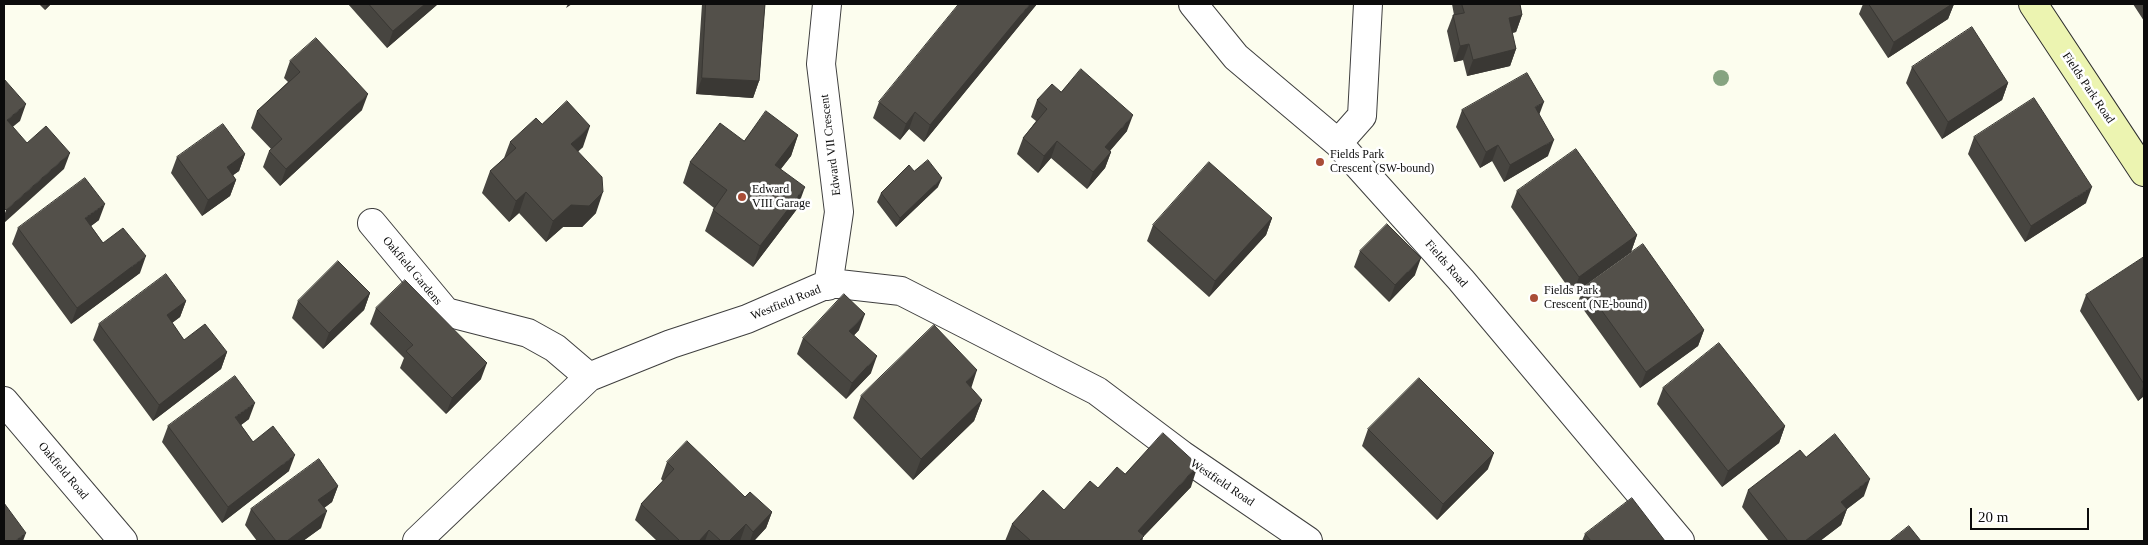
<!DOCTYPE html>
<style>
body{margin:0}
#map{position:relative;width:2148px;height:545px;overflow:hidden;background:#fcfdee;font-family:Georgia,serif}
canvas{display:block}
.frame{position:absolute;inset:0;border:5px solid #0c0c0c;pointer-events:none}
.scale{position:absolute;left:1970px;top:508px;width:119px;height:22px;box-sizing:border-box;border:2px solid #0c0c0c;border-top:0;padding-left:6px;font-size:15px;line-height:18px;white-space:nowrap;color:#0c0c0c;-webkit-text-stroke:4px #fff;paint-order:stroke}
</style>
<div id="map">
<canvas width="2148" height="545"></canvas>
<div class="frame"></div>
<div class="scale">20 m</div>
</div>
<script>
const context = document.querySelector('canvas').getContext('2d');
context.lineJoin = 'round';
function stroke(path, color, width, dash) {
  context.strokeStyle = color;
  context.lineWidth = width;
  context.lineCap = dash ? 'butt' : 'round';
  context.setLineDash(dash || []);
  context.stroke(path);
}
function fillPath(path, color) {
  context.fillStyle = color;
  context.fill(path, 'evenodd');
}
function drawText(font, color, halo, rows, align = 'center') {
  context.font = font + ' Georgia,serif';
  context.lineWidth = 5;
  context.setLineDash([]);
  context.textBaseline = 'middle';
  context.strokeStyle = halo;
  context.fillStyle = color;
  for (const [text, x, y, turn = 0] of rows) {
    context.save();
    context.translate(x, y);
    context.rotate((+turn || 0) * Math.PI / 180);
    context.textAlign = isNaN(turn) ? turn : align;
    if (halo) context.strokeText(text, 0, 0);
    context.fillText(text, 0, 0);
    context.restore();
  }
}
const street = new Path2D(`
 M827,4L821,64L839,212L828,286
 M1193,4L1236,57L1338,143L1461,280L1680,541
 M1338,143L1362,116L1368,4
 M372,223L446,312L528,333L555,348L589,377
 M4,401L123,541
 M417,541L589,377L671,344L747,319L830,283L901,291L1097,391L1182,455L1308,541`);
const secondary = new Path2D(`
 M2033,4L2144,172`);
const trees = [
 [1721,78]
];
const wall = new Path2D(`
 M39,4H51L45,10Z
 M348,4H438L387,48Z
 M702,4H765L759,81L753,98L696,94Z
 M1037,4L924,142L909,129L900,140L873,118L879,102Z
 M1452,4H1520L1522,15L1516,32L1512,33L1516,49L1510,66L1467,76L1463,60L1454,62L1447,31L1453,15H1454Z
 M1863,4H1954L1948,19L1888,58L1859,14Z
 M2133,4H2144V21Z
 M290,61L362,110L280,186L263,167L269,151L271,149L251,128L257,111L288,82L284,78Z
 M1912,67L2008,83L2002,100L1942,139L1906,83Z
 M1061,92L1127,131L1110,151L1111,152L1105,168L1087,189L1051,158L1038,173L1017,154L1023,138L1036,121L1031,117L1037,100Z
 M1462,110L1539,114L1548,156L1504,182L1492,161L1480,168L1456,127Z
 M542,124L583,147L578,151L596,213L582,227H563L546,242L519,213L509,222L482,193L490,171L504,158L510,142Z
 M798,135L791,156L781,169L797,209L753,267L705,231L713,210L714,208L683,183L690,162L744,141Z
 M1974,137L2086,203L2025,242L1968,154Z
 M245,154L239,171L233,175L236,180L230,196L202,216L171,173L177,157Z
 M914,171L938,187L896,227L877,202L881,193Z
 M1517,191L1637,235L1631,252L1573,294L1511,207Z
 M1272,218L1266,235L1209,297L1147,241L1153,225Z
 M99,220L91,226L103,243L140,273L71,324L12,244L18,228Z
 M1360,251L1415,275L1389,302L1354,267Z
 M2144,257V396L2138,401L2080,311L2086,295Z
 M1584,286L1704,330L1698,346L1640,388L1578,302Z
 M370,293L364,310L323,349L292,318L298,301Z
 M186,301L180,317L172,323L184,340L227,352L221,369L153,421L93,340L99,324Z
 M376,308L481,379L446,414L400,368L404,358L370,324Z
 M859,330L854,335L871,373L846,399L797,354L803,338Z
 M1663,388L1785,426L1779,443L1722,487L1657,404Z
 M861,396L982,400L974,421L913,480L853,418Z
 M249,419L241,425L253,442L289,471L222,523L162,442L168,426Z
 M1368,429L1488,469L1437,520L1362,446Z
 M1806,457L1864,496L1847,509L1841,525L1820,541H1769L1742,507L1748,490Z
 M667,462L772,512L766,528L754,541H657L635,520L641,504L663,481L661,479Z
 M1125,474L1191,487L1143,537L1142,541H1005L1012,524L1064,510L1098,488Z
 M338,486L332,502L324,508L321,528L303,541H257L245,525L251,509Z
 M1585,534L1665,541H1582Z`);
const shadedWall = new Path2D(`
 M47,4H51L45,10Z
 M425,4H438L387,48L393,31Z
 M568,4H572L566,8Z
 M1030,4H1037L924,142L930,125Z
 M1952,4H1954L1948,19L1888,58L1894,42Z
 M1522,15L1516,32L1503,35L1509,18Z
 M1469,44L1463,60L1454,62L1460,46Z
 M1516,49L1510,66L1467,76L1473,60Z
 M702,78L759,81L753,98L696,94Z
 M2008,83L2002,100L1942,139L1948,122Z
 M368,94L362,110L280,186L286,169Z
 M1544,102L1538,118L1535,107Z
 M26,104L20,121L4,134L7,120Z
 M915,112L909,129L900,140L906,124Z
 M1133,115L1127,131L1099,163L1105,147Z
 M590,126L583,147L564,165L571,144Z
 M798,135L791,156L767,186L775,165Z
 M1554,140L1548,156L1504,182L1510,165Z
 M1057,141L1051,158L1038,173L1044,156Z
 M1498,145L1492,161L1480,168L1486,152Z
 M1111,152L1105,168L1087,189L1093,172Z
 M70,153L64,169L4,223V216L6,210Z
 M245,154L239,171L221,184L227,167Z
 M942,178L938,187L896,227L900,218Z
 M236,180L230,196L202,216L208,200Z
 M805,187L797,209L753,267L760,246Z
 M2092,187L2086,203L2025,242L2031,226Z
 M526,192L519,213L509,222L516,201Z
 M603,192L596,213L582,227H563L546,242L553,221L571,205Z
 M105,204L99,220L79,235L85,218Z
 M1272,218L1266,235L1209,297L1215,281Z
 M1637,235L1631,252L1573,294L1579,277Z
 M146,256L140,273L71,324L77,308Z
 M1421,258L1415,275L1389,302L1395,285Z
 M370,293L364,310L323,349L329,333Z
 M186,301L180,317L161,331L167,315Z
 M865,314L859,330L843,347L849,331Z
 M1704,330L1698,346L1640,388L1646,372Z
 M227,352L221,369L153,421L159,405Z
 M877,356L871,373L846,399L852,383Z
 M487,363L481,379L446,414L452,398Z
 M977,370L970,392L966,382Z
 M2144,384V396L2138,401Z
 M982,400L974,421L913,480L921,459Z
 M255,403L249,419L229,434L235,417Z
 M1785,426L1779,443L1722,487L1728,471Z
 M1494,453L1488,469L1437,520L1443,504Z
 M295,455L289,471L222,523L228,507Z
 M1198,465L1191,487L1143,537L1142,541H1134L1138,531Z
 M1870,479L1864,496L1847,509L1841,525L1820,541H1805L1841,502Z
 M338,486L332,502L312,517L318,500Z
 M327,511L321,528L303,541H287Z
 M772,512L766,528L754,541H750L753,532Z
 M746,524L740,541H729Z
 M709,530L705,541H699Z
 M26,533L23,541H15Z`);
const building = new Path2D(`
 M369,4H425L393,31Z
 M706,4H765L759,81L702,78Z
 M959,4H1030L930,125L915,112L906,124L879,102Z
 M1462,4H1520L1522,15L1509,18L1516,49L1473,60L1469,44L1460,46L1453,15L1464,13Z
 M1869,4H1952L1894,42Z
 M1972,27L2008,83L1948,122L1912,67Z
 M316,38L368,94L286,169L269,151L282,139L257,111L300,72L290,61Z
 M1081,69L1133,115L1105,147L1111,152L1093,172L1057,141L1044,156L1023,138L1047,109L1037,100L1052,84L1061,92Z
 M1527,73L1544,102L1535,107L1554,140L1510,165L1498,145L1486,152L1462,110Z
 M4,79L26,104L7,120L27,143L46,126L70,153L6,210L4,208Z
 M2034,98L2092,187L2031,226L1974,137Z
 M567,101L590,126L571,144L602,177L603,192L589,206L571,205L553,221L526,192L516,201L490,171L516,148L510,142L536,118L542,124Z
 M766,111L798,135L775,165L805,187L760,246L713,210L727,190L690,162L720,123L744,141Z
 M223,124L245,154L227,167L236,180L208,200L177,157Z
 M1576,149L1637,235L1579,277L1517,191Z
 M928,160L942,178L900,218L881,193L909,165L914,171Z
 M1209,162L1272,218L1215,281L1153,225Z
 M85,178L105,204L85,218L103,243L123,228L146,256L77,308L18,228Z
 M1387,224L1421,258L1395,285L1360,251Z
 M1643,244L1704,330L1646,372L1584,286Z
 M2144,257V384L2086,295Z
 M338,261L370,293L329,333L298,301Z
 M166,274L186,301L167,315L184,340L205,324L227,352L159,405L99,324Z
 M405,280L487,363L452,398L406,351L413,345L376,308Z
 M844,294L865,314L849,331L877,356L852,383L803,338Z
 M934,325L977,370L966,382L982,400L921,459L861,396Z
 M1719,343L1785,426L1728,471L1663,388Z
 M235,376L255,403L235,417L253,442L273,426L295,455L228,507L168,426Z
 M1419,378L1494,453L1443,504L1368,429Z
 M1163,433L1198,465L1138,531L1144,536L1139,541H1031L1012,524L1043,490L1064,510L1090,481L1098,488L1117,467L1125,474Z
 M1835,434L1870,479L1841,502L1847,509L1805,541H1788L1748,490L1800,450L1806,457Z
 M687,441L745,497L750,492L772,512L753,532L746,524L729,541H721L709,530L699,541H680L641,504L674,469L667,462Z
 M319,459L338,486L318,500L327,511L287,541H276L251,509Z
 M1632,498L1665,541H1591L1585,534Z
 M4,503L26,533L15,541H4Z
 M1909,526L1921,541H1890Z`);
const markers = [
 [1320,162,5,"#a94d37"],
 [742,197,5,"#a94d37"],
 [1534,298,5,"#a94d37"]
];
const streetNames = [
 ["Fields Park Road",2088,88,56],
 ["Edward VII Crescent",831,145,-97],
 ["Fields Road",1446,264,49],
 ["Oakfield Gardens",412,271,50],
 ["Westfield Road",786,303,-22],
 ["Oakfield Road",63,471,50],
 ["Westfield Road",1222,483,34]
];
const poiNames = [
 ["Fields Park",1330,155],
 ["Crescent (SW-bound)",1330,169],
 ["Edward",752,190],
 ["VIII Garage",752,204],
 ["Fields Park",1544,291],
 ["Crescent (NE-bound)",1544,305]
];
stroke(street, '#3f3f3f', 30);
stroke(secondary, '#2e2e2e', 30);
stroke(street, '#fff', 28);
stroke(secondary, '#ecf4b1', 28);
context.fillStyle = '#86a481';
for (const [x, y] of trees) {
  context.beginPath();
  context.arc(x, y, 8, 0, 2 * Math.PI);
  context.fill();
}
fillPath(wall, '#474540');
fillPath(shadedWall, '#3a3834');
fillPath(building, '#53504a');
stroke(building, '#3a3834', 1);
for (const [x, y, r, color] of markers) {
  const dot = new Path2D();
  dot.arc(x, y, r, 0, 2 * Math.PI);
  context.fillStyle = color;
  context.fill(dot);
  stroke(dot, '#fff', 2);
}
drawText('12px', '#0c0c0c', '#fff', streetNames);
drawText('12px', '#0c0c0c', '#fff', poiNames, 'left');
</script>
